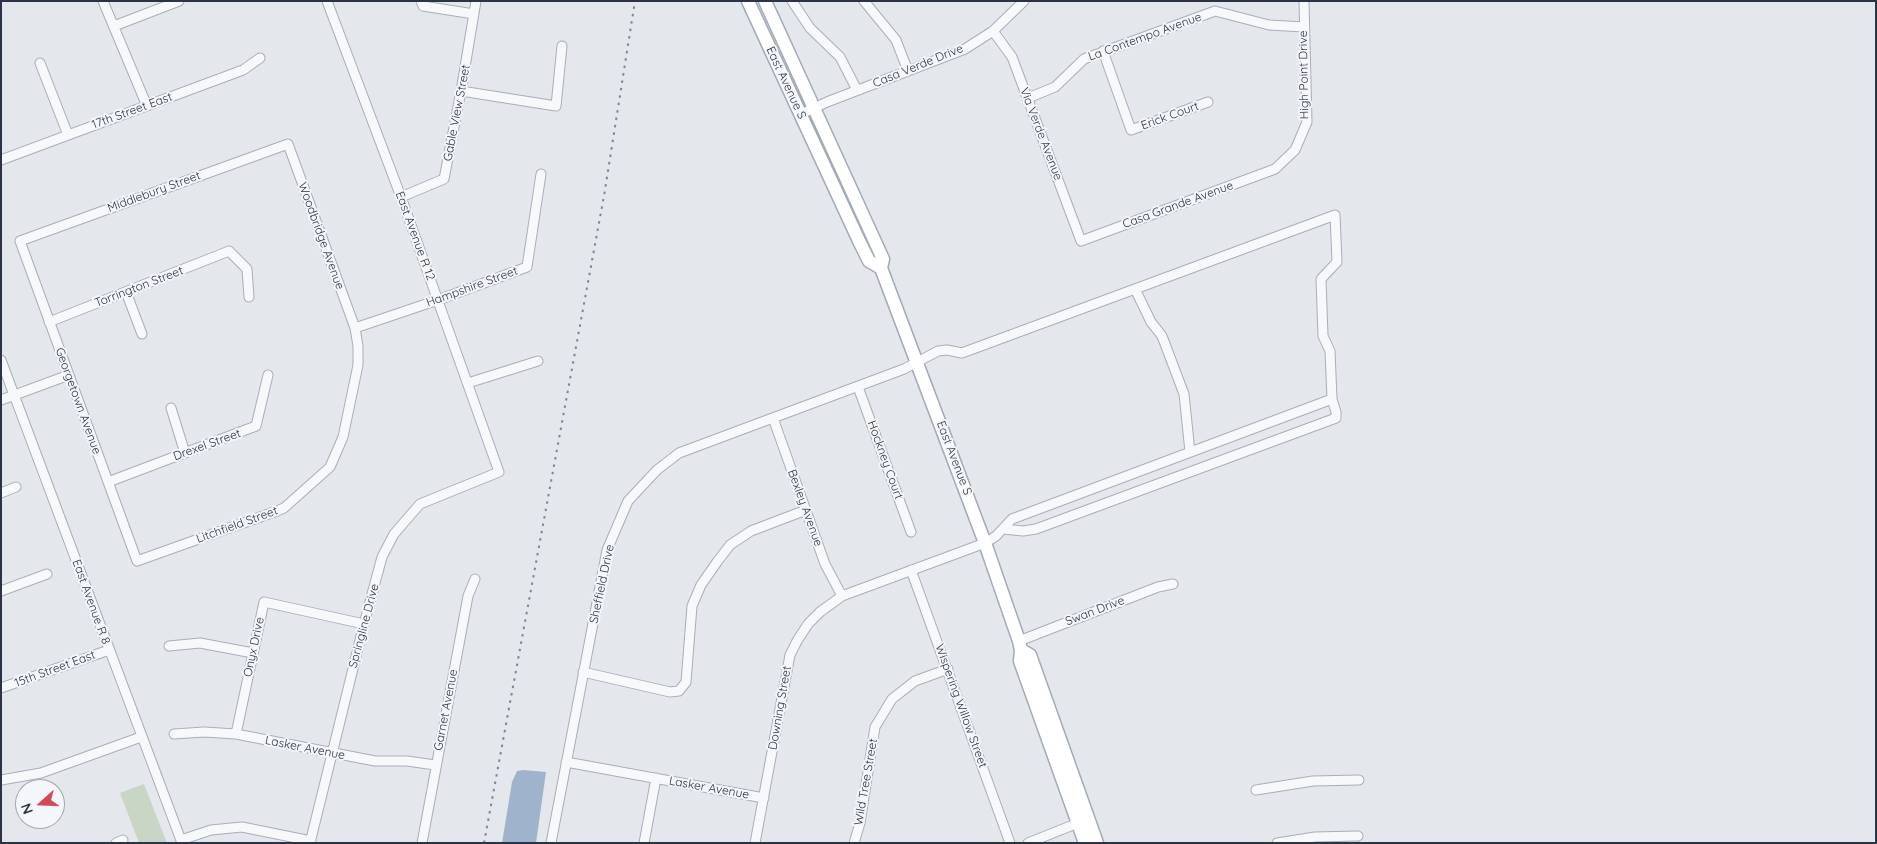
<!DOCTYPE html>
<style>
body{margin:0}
#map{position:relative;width:1877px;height:844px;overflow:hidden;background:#e4e7ec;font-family:Quicksand,sans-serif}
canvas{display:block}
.frame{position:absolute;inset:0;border:2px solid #2b3445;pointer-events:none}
.north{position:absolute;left:15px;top:779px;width:50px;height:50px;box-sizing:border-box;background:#f4f6f9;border:1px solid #a4a8b1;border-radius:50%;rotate:250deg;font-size:14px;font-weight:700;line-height:20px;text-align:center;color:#2b3445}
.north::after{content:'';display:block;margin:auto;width:18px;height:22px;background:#d1495b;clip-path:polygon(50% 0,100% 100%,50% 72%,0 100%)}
</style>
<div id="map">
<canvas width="1877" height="844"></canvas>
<div class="frame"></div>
<div class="north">N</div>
</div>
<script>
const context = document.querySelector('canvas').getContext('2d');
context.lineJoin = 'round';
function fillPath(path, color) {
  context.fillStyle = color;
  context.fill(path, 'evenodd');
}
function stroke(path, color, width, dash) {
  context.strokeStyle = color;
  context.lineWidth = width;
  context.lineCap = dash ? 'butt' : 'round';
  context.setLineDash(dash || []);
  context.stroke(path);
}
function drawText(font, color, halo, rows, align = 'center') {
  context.font = font + ' Quicksand,sans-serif';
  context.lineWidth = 4;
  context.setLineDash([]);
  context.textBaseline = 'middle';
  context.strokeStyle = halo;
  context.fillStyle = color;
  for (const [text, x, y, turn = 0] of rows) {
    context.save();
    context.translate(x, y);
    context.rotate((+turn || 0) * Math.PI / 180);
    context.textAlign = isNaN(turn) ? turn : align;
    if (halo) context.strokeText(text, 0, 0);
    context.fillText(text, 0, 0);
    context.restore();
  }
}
const green = new Path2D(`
 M144,784L167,843H139L120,793Z`);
const water = new Path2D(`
 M523,770L546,772L536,843H502L512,782L517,771Z`);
const street = new Path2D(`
 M103,1L147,106
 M421,1L423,6L474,14
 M792,1L810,28L840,57L857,90
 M864,1L896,40L908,71
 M114,26L179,1
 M993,31L1012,57L1081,241L1275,169L1295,150L1307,122L1304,1
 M1103,51L1131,130L1208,102
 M40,63L68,135
 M461,91L556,106L562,46
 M1028,98L1055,87L1084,59L1215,11L1269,25L1304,27
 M801,114L827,102L965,49L993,31L1024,1
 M288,144L355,328L358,346V365L343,437L330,467L284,508L277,511L137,561L20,241Z
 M1,160L243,70L260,58
 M401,197L444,179L461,91L476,1
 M1135,289L1151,322L1162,336L1184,394L1190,452
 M126,292L142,334
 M49,322L229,251L247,269L249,297
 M355,328L438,300L527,267L541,174
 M1,360L182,843
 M468,383L538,361
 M858,387L911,532
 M1,400L69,375
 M171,408L185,453
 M773,418L825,564L842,596
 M108,482L256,426L268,375
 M1,493L16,487
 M1004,529L1023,531L1036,529L1336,418V412L1332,399
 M911,570L1010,843
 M1,591L47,574
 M1019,641L1158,587L1173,584
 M169,646L200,643L253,653
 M583,672L670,692L679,691L686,682L692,606L701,585L717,562L730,545L751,531L806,510
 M1,688L109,650
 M174,734L204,732L236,734L375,761H407L435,765
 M236,734L264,602L364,624
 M566,762L764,798
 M1,780L41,773L141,737
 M1256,790L1313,781L1359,780
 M181,840L211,830L242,827L311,841
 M116,843L123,840
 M310,843L364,624L382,557L394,534L420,504L499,472L401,197L327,1
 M422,843L468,596L475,579
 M551,843L607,550L628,501L657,470L679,453L904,369L938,351L947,350L962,353L1335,215L1337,262L1321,279L1323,336L1330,351L1332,399L1012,519L996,536L985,543L842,596L820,612L808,624L797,641L790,655L755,843
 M644,843L656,778
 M854,843L860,823L875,727L892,699L915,681L948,669
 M1028,843L1078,823L1083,824
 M1277,843L1315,837L1358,836`);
const primary = new Path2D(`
 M748,1L860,243L869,261L881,268L985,543L1019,641L1021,650L1020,661L1085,843
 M765,1L883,259L881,268
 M1021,650L1030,655L1097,843`);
const rail = new Path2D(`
 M484,843L604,196L635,1`);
const streetNames = [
 ["La Contempo Avenue",1145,37,-20],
 ["Casa Verde Drive",918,66,-22],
 ["High Point Drive",1304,75,-91],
 ["East Avenue S",786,83,65],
 ["17th Street East",132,111,-20],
 ["Gable View Street",457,113,-79],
 ["Erick Court",1170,116,-20],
 ["Via Verde Avenue",1041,134,69],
 ["Middlebury Street",154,192,-20],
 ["Casa Grande Avenue",1178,205,-20],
 ["Woodbridge Avenue",321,236,70],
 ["East Avenue R 12",415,236,70],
 ["Torrington Street",139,287,-21],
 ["Hampshire Street",472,287,-20],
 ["Georgetown Avenue",78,401,70],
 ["Drexel Street",207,445,-20],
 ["East Avenue S",954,458,69],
 ["Hockney Court",885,460,70],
 ["Bexley Avenue",805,508,70],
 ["Litchfield Street",237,525,-20],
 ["Sheffield Drive",602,584,-78],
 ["East Avenue R 8",91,602,70],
 ["Swan Drive",1095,611,-21],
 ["Springline Drive",364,626,-75],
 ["Onyx Drive",254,647,-78],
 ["15th Street East",55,669,-20],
 ["Wispering Willow Street",961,706,70],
 ["Downing Street",780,708,-80],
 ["Garnet Avenue",446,710,-79],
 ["Lasker Avenue",305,748,11],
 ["Wild Tree Street",866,782,-80],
 ["Lasker Avenue",709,788,10]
];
fillPath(green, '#c9d6c5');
fillPath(water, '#9fb4cc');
stroke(street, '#a9aeb7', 11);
stroke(primary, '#a3abb8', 15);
stroke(street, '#f7f8fa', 9);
stroke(primary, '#fff', 12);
stroke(rail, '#7d8696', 2, [2.5, 5]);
drawText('12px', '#2b3445', '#f4f6f9', streetNames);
</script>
